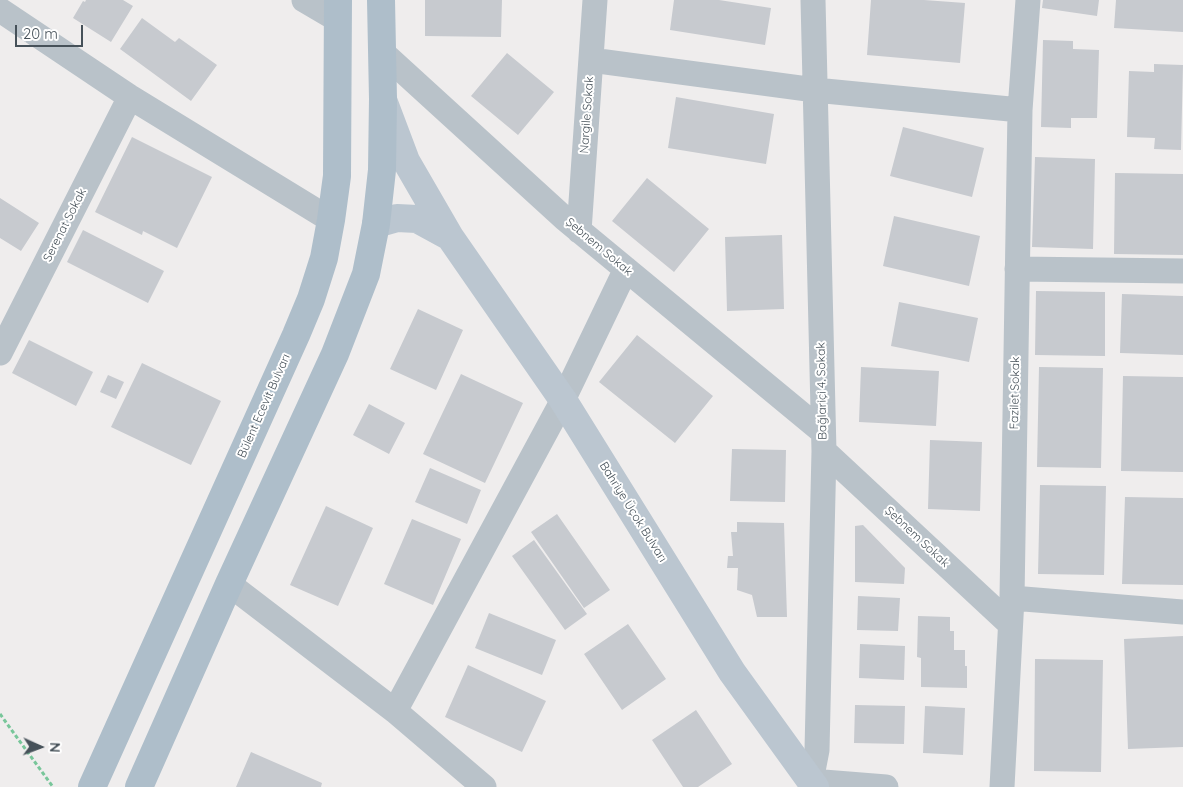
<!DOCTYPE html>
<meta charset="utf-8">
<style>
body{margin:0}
#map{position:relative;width:1183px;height:787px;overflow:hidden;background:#efeded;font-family:Quicksand,sans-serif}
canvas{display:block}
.north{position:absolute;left:15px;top:722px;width:50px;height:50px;-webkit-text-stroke:4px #fff;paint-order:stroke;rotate:92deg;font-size:14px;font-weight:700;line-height:20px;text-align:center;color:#465159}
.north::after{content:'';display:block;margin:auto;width:18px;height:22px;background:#465159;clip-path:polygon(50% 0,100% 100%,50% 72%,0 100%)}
.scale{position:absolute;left:15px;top:25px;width:68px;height:22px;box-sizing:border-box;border:2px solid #465159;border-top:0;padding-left:6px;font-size:15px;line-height:18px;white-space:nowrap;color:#465159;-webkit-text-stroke:4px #fff;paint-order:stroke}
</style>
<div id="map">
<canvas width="1183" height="787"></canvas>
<div class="north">N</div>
<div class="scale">20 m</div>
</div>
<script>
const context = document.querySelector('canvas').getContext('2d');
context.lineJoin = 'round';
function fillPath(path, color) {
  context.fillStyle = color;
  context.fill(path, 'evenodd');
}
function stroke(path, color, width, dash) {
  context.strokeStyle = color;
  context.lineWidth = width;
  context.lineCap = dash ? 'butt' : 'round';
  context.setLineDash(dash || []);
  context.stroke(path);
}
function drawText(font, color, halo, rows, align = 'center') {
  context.font = font + ' Quicksand,sans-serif';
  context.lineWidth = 4;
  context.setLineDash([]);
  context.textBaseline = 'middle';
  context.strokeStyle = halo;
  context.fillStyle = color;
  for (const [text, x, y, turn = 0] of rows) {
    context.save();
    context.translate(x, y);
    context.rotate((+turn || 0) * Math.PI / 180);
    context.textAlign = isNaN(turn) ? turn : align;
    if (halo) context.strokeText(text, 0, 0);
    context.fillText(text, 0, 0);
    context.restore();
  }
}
const building = new Path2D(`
 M86,0H123L133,6L111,42L73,18L83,1L85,2Z
 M425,0H502L501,37L425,36Z
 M674,0H719L771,8L765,45L670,30Z
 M871,0H924L965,3L960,63L867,55Z
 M1043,0H1099L1097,16L1042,8Z
 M1116,0H1183V32L1114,28Z
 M142,18L175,42L179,38L217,65L191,101L120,49Z
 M1043,40L1073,41V49L1099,50L1097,118H1071V128L1041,127Z
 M507,53L554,92L518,135L471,96Z
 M1154,64L1183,65L1181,150L1154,149L1155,138L1127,137L1129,71L1154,72Z
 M676,97L774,114L766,164L668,148Z
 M903,127L984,148L972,197L890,176Z
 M132,137L212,177L177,248L143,231L142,235L95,212Z
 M1035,157L1095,159L1093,249L1032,247Z
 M1115,173L1183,174V255L1114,254Z
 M647,178L709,229L674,272L612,221Z
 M0,198L39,223L21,251L0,238Z
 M894,216L980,236L969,286L883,266Z
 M83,230L164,271L148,303L67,262Z
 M782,235L784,309L727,311L725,237Z
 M1036,291L1105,292V356L1035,355Z
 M1122,294L1183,296V355L1120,353Z
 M899,302L978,318L969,362L891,346Z
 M418,309L463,330L436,390L390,369Z
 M637,335L713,396L675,443L599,382Z
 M29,340L93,372L76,406L12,373Z
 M142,363L221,401L191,465L111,427Z
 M861,367L939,371L936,426L859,422Z
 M1039,367L1103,368L1101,468L1037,467Z
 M461,374L523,403L485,483L423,454Z
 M108,375L124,382L116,399L100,392Z
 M1123,376L1183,377V472L1121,471Z
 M369,404L405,423L389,454L353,435Z
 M930,440L982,442L980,511L928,509Z
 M732,449L786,450L785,502L730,501Z
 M430,468L481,490L467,524L415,502Z
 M1040,485L1106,486L1104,575L1038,574Z
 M1125,497L1183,498V585L1122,584Z
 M326,506L373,528L338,606L290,585Z
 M557,514L610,590L584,608L531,532Z
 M412,519L461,539L433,605L384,584Z
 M737,522L784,523L787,617H757L752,595L737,590L738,568H727L728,556H733L731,532H737Z
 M863,525L905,568L904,584L855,582V526Z
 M534,540L587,614L565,630L512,556Z
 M858,596L900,598L898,631L857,630Z
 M489,613L556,640L542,675L475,648Z
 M918,616L950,617V631H954V650H965V666H967V688L921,687V658L917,657Z
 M628,624L666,679L622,710L584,654Z
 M1183,636V747L1128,749L1124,639Z
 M860,644L905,646L904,680L859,678Z
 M1035,659L1103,660L1101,772L1034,771Z
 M468,665L546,701L522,752L445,717Z
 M855,705L905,706L904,744L854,743Z
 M925,706L965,708L963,755L923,753Z
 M696,710L732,764L698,787H683L652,740Z
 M251,752L322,783L321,787H236Z`);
const path = new Path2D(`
 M0,714L53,787`);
const street = new Path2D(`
 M304,0L338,20
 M813,0L824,451L817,750L811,781L886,787
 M0,10L130,97L331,220
 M382,52L564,218L823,432
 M591,60L815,90L1020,110
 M579,231L595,0
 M1017,269L1183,271
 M0,353L130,97
 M824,451L1010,624
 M229,584L395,711L484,787
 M1012,598L1183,612
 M395,711L563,400L626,269
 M1002,787L1012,598L1020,110L1028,0`);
const secondary = new Path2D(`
 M383,100L406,161L450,237L563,400L732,672L815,787
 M376,224L397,218L417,219L450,237`);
const primary = new Path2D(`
 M92,787L296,335L311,299L324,258L331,220L337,176L338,0
 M139,787L229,584L335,354L366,274L376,224L382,170L383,99L381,0`);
const streetNames = [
 ["Nargile Sokak",587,115,-86],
 ["Serenat Sokak",65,225,-63],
 ["Şebnem Sokak",599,247,40],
 ["Bağlariçi 4. Sokak",822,391,-91],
 ["Fazilet Sokak",1015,393,-89],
 ["Bülent Ecevit Bulvarı",264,406,-66],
 ["Bahriye Üçok Bulvarı",633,512,58],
 ["Şebnem Sokak",917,537,43]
];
fillPath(building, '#c7cacf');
stroke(path, '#78c69a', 3, [4, 2.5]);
stroke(street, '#b9c2c9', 25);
stroke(secondary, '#bbc6d0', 28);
stroke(primary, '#aebeca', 28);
drawText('12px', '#465159', '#fff', streetNames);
</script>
